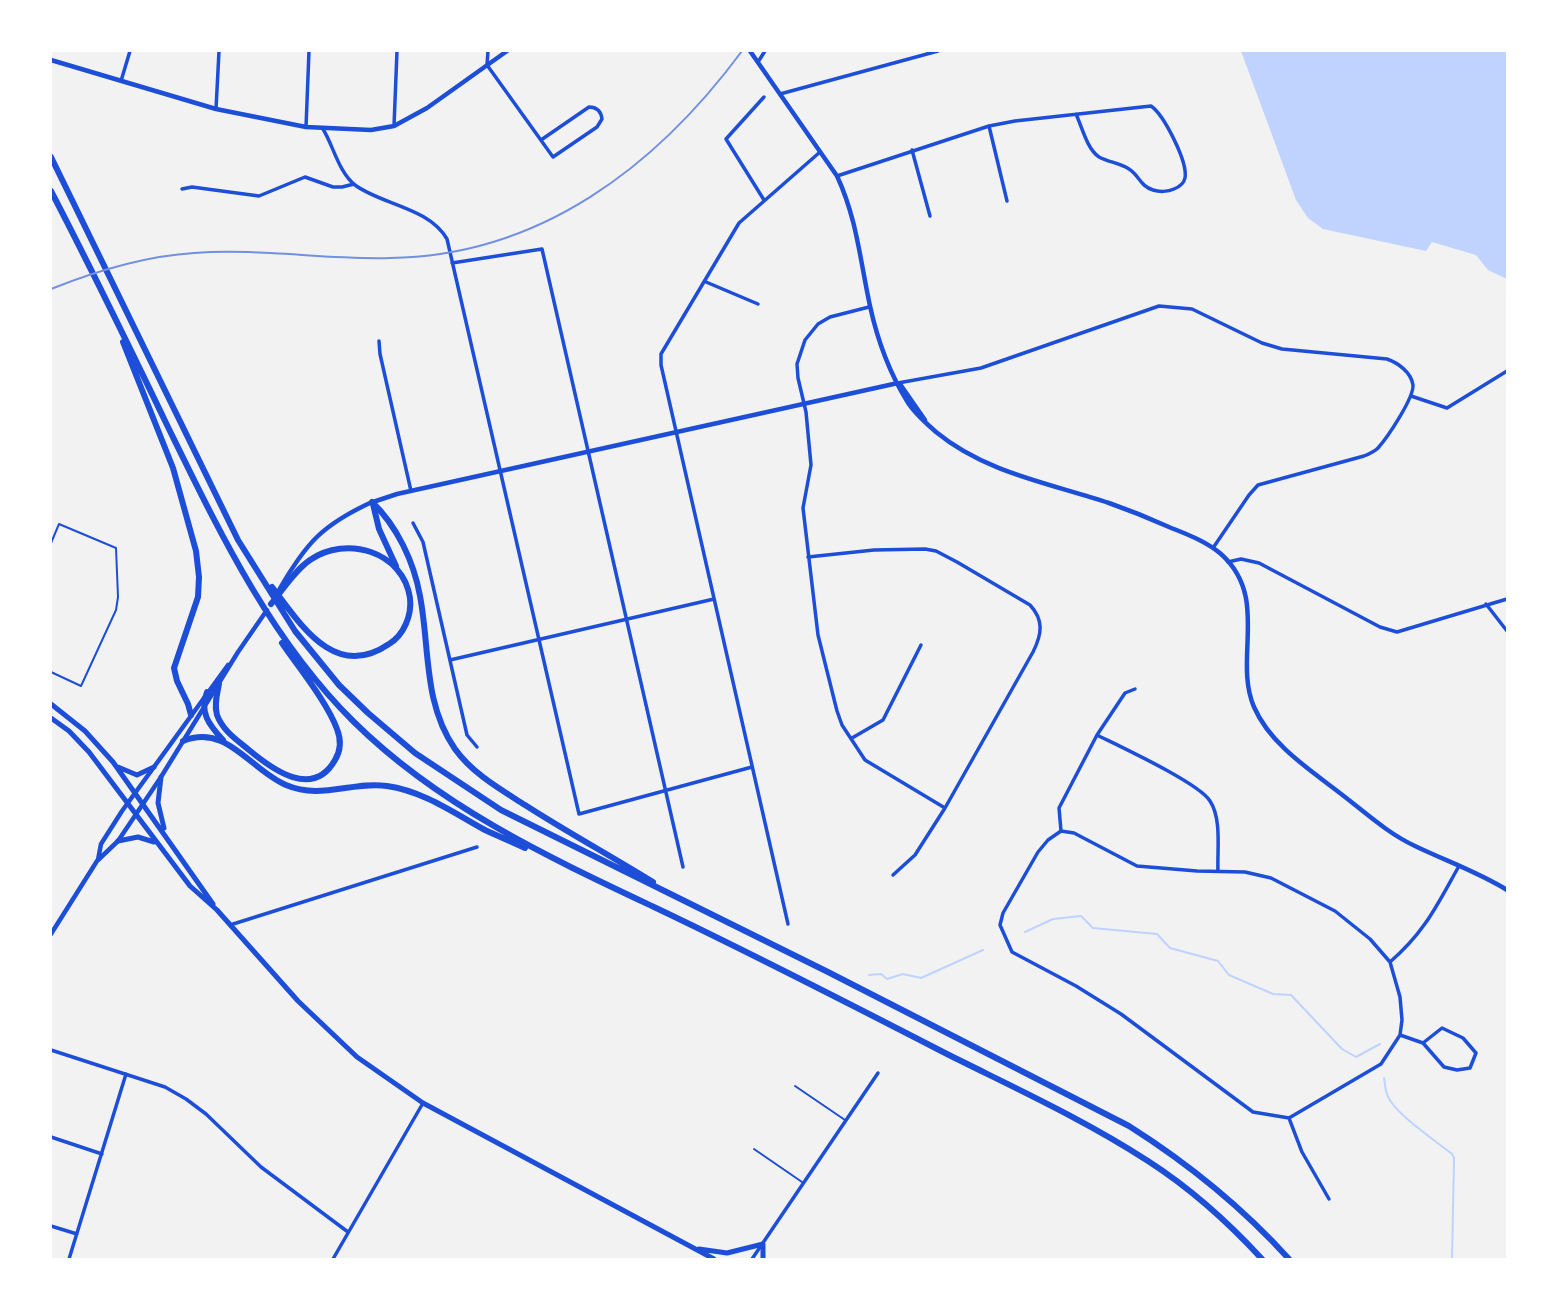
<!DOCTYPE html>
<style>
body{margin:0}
#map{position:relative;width:1558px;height:1310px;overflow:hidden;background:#f2f2f2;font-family:Jost,sans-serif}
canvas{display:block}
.frame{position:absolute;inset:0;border:52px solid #fff;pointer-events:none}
</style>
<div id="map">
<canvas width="1558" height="1310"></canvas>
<div class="frame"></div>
</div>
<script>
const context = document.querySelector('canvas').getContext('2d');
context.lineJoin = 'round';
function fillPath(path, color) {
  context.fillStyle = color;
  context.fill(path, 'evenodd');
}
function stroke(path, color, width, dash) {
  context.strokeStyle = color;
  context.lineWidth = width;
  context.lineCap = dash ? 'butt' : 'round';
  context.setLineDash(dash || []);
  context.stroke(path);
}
const water = new Path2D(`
 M1241,51H1507V279L1488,270L1476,255L1432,242L1426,251L1323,229L1308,218L1296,200Z`);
const stream = new Path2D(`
 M1025,932L1053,919L1081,916L1093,928L1157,934L1170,948L1218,961L1229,975L1273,994L1291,995L1342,1049L1356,1057L1380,1044
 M869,975L881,974L887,979L903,974L921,978L983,950
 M1384,1078C1385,1083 1385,1089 1387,1094C1393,1113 1436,1141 1452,1154L1454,1158L1452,1259`);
const service = new Path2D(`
 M51,543L59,524L116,548L118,597L116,610L81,686L51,672
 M795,1086L845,1120
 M754,1149L802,1182`);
const minor = new Path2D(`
 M488,51L487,65L553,157L597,127L602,119C601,111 597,107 589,107L541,140
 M758,62L765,51
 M121,81L130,51
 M780,94L938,51
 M216,109L219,51
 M394,126L397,51
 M989,126L1007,201
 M306,127L309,51
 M323,129C333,145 339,173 355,185C382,205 428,207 447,239L579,814L752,767
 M912,150L930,216
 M837,176L989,126L1015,121L1151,106C1164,115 1188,162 1185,178C1184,183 1179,187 1174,189C1168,192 1159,192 1153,190C1140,186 1139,175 1129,169C1120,163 1108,162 1099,157C1087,149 1082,127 1076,114
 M182,189L192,187L259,196L305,177L333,187H342L354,184
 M764,200L726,139L764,97
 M452,263L542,249L683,867
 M706,282L758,304
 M869,307L830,317L818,324L805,340L797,364L798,378L806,412L811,465L803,508L818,635L837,711L842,725L865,760L945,808
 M379,341L380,354L411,491
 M898,383L981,368L1159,306L1192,309L1262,343L1282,349L1387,359C1398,363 1411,372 1413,385C1414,398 1387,438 1378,448C1374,452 1369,454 1364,456L1258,485L1249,495L1213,548
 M1411,396L1447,408L1507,371
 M413,523L423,542L467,735L477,747
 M808,557L874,550L925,549L936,551L957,562L1030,605C1044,620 1042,634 1033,652L945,808L915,855L893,875
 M1228,562L1241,559L1259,563L1380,627L1397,632L1507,599
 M1486,604L1507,631
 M450,660L714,599
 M1097,735C1119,746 1199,783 1210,801C1222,819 1217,851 1218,871
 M852,738L883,720L921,645
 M1061,831L1074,833L1137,866L1197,871L1245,872L1271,878L1335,911L1370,939L1390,962L1400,997L1402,1020L1400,1035L1381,1064L1289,1118L1253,1112L1121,1014L1076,986L1012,952L1000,925L1003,913L1038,852L1048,840Z
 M1061,831L1059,808L1097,735L1125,693L1135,689
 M788,924L661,365V354L739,223L820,152
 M230,925L477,847
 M1390,962C1425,932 1437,905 1459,866
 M1400,1035L1423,1043L1444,1067L1457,1070L1470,1068L1476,1053L1463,1038L1442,1028L1423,1043
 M51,1050L165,1087L186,1099L206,1114L261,1167L348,1232
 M1289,1118L1302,1152L1329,1199
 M51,1137L102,1154
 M51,1226L77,1234
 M69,1259L126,1074
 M333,1259L423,1103
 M752,1259L878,1073`);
const tertiary = new Path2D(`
 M750,51L837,176C857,219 860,260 870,306C877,338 889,372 907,401C914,413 926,423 936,432C986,473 1049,483 1109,503C1129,510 1149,518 1169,527C1186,534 1206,541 1221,554C1270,598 1233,658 1254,707C1271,746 1312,771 1345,797C1367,814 1389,834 1415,846C1446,861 1478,872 1507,890
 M51,60L216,109L306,127L371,130L394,126L427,108L507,51
 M900,384L925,420
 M373,502L397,494L898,383`);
const secondary = new Path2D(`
 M279,590C306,543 322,525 372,502
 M98,860L101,844L122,811L228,665
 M51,934L97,861L118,841L161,777L238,652L267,610`);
const primary = new Path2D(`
 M51,704L85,731L113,762L213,904
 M51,718L69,731L89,752L190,886L217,910L298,1001L357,1057L423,1103L714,1259
 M118,767L137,775L154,767
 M161,777L158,803L164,828
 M118,841L138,837L154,842
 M699,1249L727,1253L763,1244V1259`);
const motorway = new Path2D(`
 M51,157L238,540L295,631L339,685L368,713L415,753L501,810L828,972L1129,1126C1189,1164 1242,1207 1289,1259
 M51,191C91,268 129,346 167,425C219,531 270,639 354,722C439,806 548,857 654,907C753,954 850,1004 947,1054C1015,1088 1085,1120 1148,1161C1190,1188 1228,1222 1262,1259
 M123,342L173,468L196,551L199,577L198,597L174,668L177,681L188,704L191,715
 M372,502C397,526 414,562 420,596C430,648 423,703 455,749C473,774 500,789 525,805C567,832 611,856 653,882
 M373,504L379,529L396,566
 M271,604C283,590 294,571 310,560C346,535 403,551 410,598C412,615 404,635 389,644C335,681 301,625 272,587
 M219,684C217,694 214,705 217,715C223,731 237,740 249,750C273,770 313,799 335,760C341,750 341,739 337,729C327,702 299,668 282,643
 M207,692C199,712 209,725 223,740
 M183,741C227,723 250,770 286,785C320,800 353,781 387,786C423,791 454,813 485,830C498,836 512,842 525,848`);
const rail = new Path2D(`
 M51,289C96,271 145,256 194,253C260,248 325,260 390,258C540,256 657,166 742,51`);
fillPath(water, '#bfd3fe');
stroke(stream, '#bfd3fe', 2);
stroke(service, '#1d4ed8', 2);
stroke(minor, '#1d4ed8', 3.5);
stroke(tertiary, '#1d4ed8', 4.5);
stroke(secondary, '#1d4ed8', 4.5);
stroke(primary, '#1d4ed8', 5);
stroke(motorway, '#1d4ed8', 6);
stroke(rail, '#7290e2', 2);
</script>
